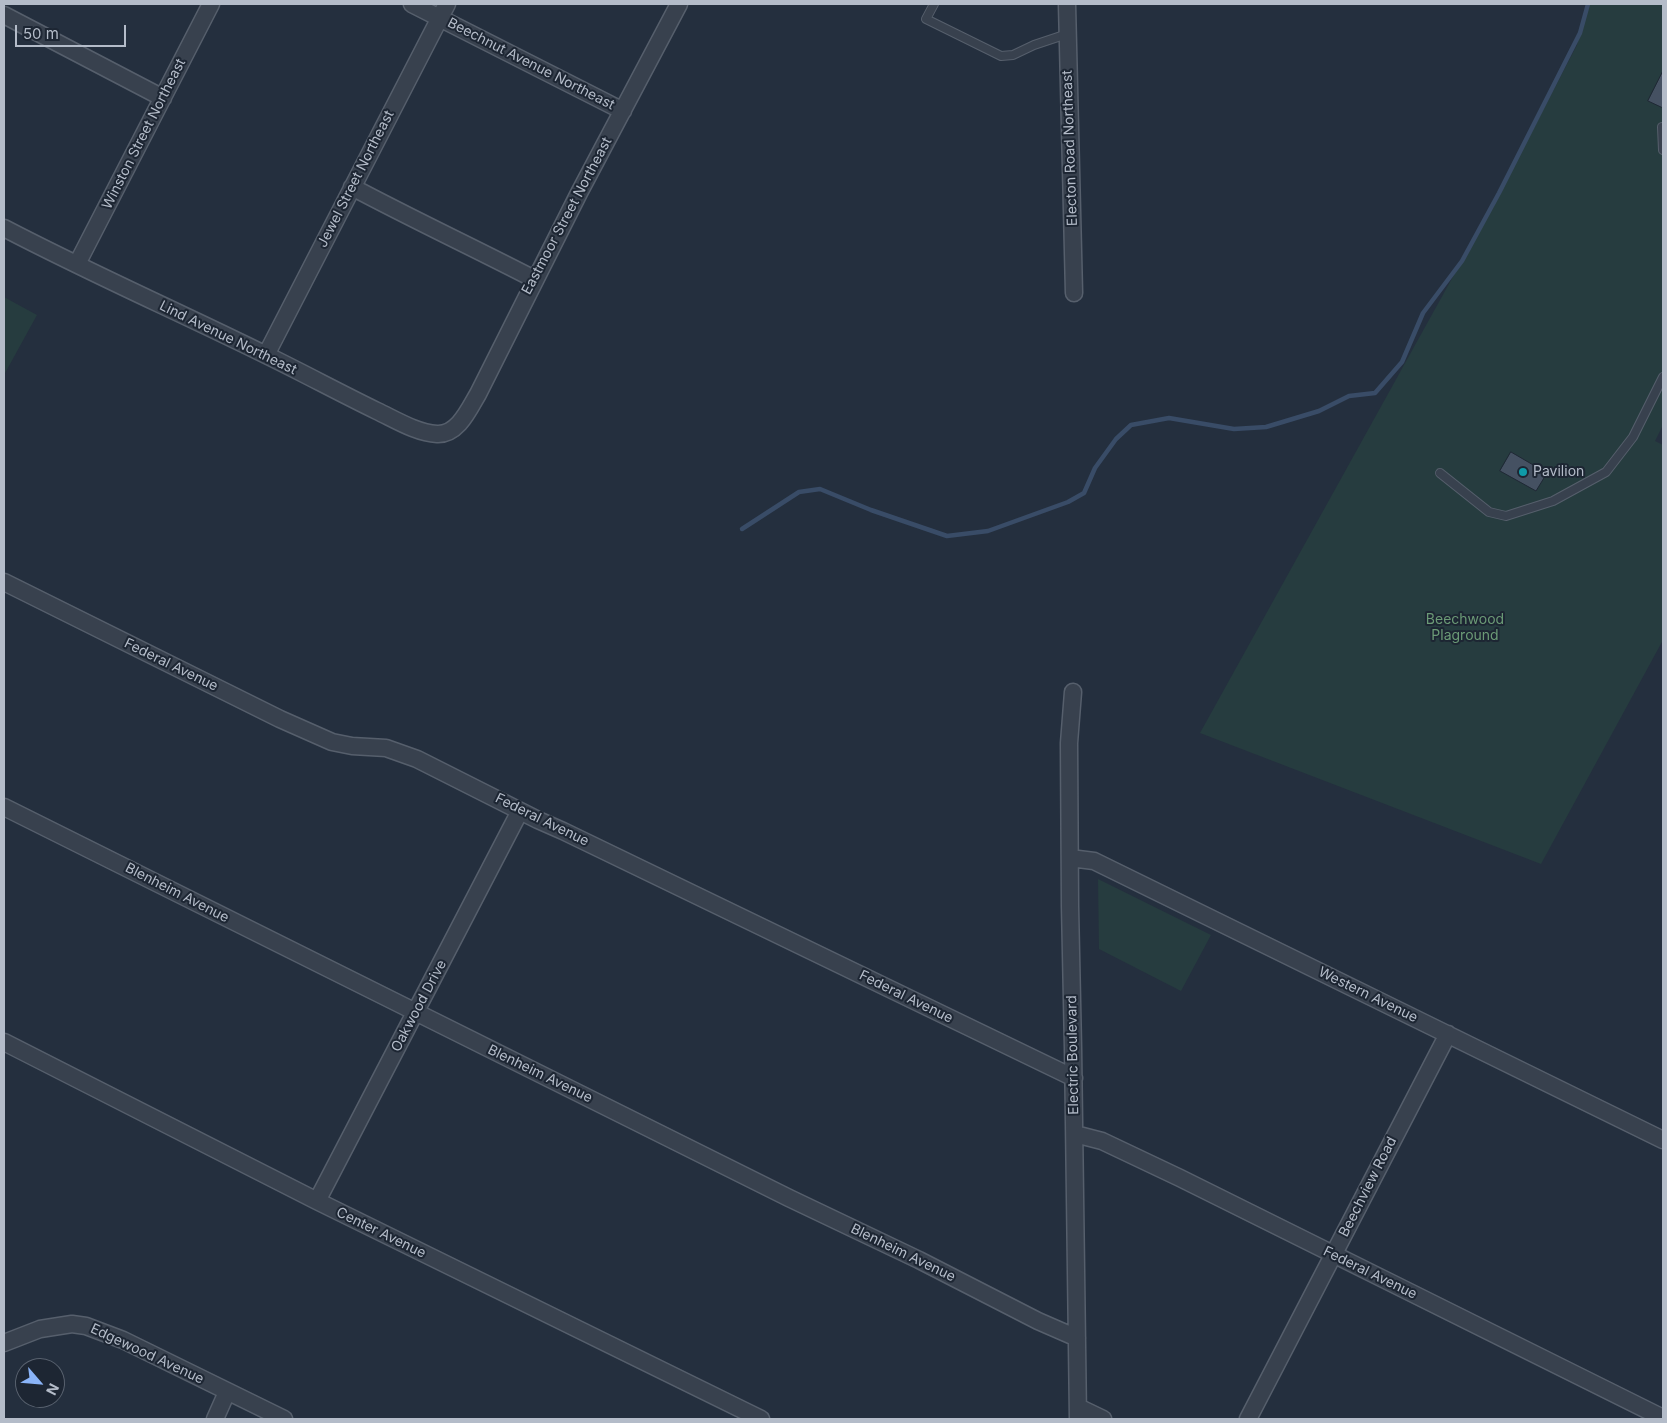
<!DOCTYPE html>
<style>
body{margin:0}
#map{position:relative;width:1667px;height:1423px;overflow:hidden;background:#242f3e;font-family:Inter,sans-serif}
canvas{display:block}
.frame{position:absolute;inset:0;border:5px solid #b4bcc9;pointer-events:none}
.north{position:absolute;left:15px;top:1358px;width:50px;height:50px;box-sizing:border-box;background:#1d2633;border:1px solid #59626f;border-radius:50%;rotate:117deg;font-size:14px;font-weight:700;line-height:20px;text-align:center;color:#b4bcc9}
.north::after{content:'';display:block;margin:auto;width:18px;height:22px;background:#8ab4f8;clip-path:polygon(50% 0,100% 100%,50% 72%,0 100%)}
.scale{position:absolute;left:15px;top:25px;width:111px;height:22px;box-sizing:border-box;border:2px solid #b4bcc9;border-top:0;padding-left:6px;font-size:15px;line-height:18px;white-space:nowrap;color:#b4bcc9;-webkit-text-stroke:4px #1d2633;paint-order:stroke}
</style>
<div id="map">
<canvas width="1667" height="1423"></canvas>
<div class="frame"></div>
<div class="north">N</div>
<div class="scale">50 m</div>
</div>
<script>
const context = document.querySelector('canvas').getContext('2d');
context.lineJoin = 'round';
function fillPath(path, color) {
  context.fillStyle = color;
  context.fill(path, 'evenodd');
}
function stroke(path, color, width, dash) {
  context.strokeStyle = color;
  context.lineWidth = width;
  context.lineCap = dash ? 'butt' : 'round';
  context.setLineDash(dash || []);
  context.stroke(path);
}
function drawText(font, color, halo, rows, align = 'center') {
  context.font = font + ' Inter,sans-serif';
  context.lineWidth = 4;
  context.setLineDash([]);
  context.textBaseline = 'middle';
  context.strokeStyle = halo;
  context.fillStyle = color;
  for (const [text, x, y, turn = 0] of rows) {
    context.save();
    context.translate(x, y);
    context.rotate((+turn || 0) * Math.PI / 180);
    context.textAlign = isNaN(turn) ? turn : align;
    if (halo) context.strokeText(text, 0, 0);
    context.fillText(text, 0, 0);
    context.restore();
  }
}
const green = new Path2D(`
 M1587,4H1663V425L1655,441L1663,445V640L1541,864L1200,733L1506,181L1577,45Z
 M4,297L37,315L4,375Z
 M1098,879L1211,935L1181,991L1099,949Z`);
const stream = new Path2D(`
 M742,529L799,492L820,489L871,510L947,536L988,531L1068,502L1084,493L1095,468L1116,439L1131,425L1169,418L1234,429L1266,427L1319,411L1349,396L1375,393L1402,362L1423,313L1462,261L1499,193L1580,33L1588,4`);
const building = new Path2D(`
 M1663,71V108L1648,101Z
 M1511,452L1547,473L1536,491L1500,471Z`);
const lane = new Path2D(`
 M934,4L926,19L1001,56L1013,55L1034,45L1067,34
 M1662,127L1663,150
 M1440,473L1489,512L1506,516L1553,501L1606,472L1633,437L1663,377`);
const street = new Path2D(`
 M412,4L623,111
 M1067,4L1074,293
 M4,15L163,98
 M352,187C412,219 474,248 534,279
 M4,228C90,273 179,312 266,355C303,373 340,393 377,411C396,420 417,433 437,434C458,435 469,409 478,394L579,193L679,4
 M77,264L211,4
 M266,355L447,4
 M4,582L280,719L332,742L352,746L386,748L417,759L538,820L563,831L1074,1078
 M1073,692L1069,743L1070,906L1073,1048L1078,1419
 M4,807L789,1198L919,1260L1038,1321L1077,1338
 M1070,858L1094,861L1663,1140
 M4,1042L317,1201L761,1419
 M1075,1134L1102,1141L1180,1178L1663,1418
 M317,1201L520,811
 M4,1343L40,1329L72,1324L86,1326L123,1340L284,1419
 M1078,1407L1103,1419
 M215,1419L227,1392
 M1248,1419L1448,1034`);
const markers = [
 [1523,472,5,"#0f9aa8"]
];
const streetNames = [
 ["Beechnut Avenue Northeast",531,64,27],
 ["Winston Street Northeast",144,134,-63],
 ["Electon Road Northeast",1070,148,-92],
 ["Jewel Street Northeast",356,179,-63],
 ["Eastmoor Street Northeast",567,216,-62],
 ["Lind Avenue Northeast",228,338,26],
 ["Federal Avenue",171,665,26],
 ["Federal Avenue",542,820,26],
 ["Blenheim Avenue",177,893,27],
 ["Western Avenue",1368,995,26],
 ["Federal Avenue",906,997,26],
 ["Oakwood Drive",419,1006,-62],
 ["Electric Boulevard",1073,1055,-91],
 ["Blenheim Avenue",540,1074,26],
 ["Beechview Road",1368,1187,-63],
 ["Center Avenue",381,1233,26],
 ["Blenheim Avenue",903,1253,26],
 ["Federal Avenue",1370,1273,26],
 ["Edgewood Avenue",147,1354,25]
];
const poiNames = [
 ["Pavilion",1533,472]
];
const parkNames = [
 ["Beechwood",1465,620],
 ["Plaground",1465,636]
];
fillPath(green, '#263c3f');
stroke(stream, '#394c67', 4.5);
fillPath(building, '#455162');
stroke(building, '#1f2835', 1);
stroke(lane, '#565f6c', 10);
stroke(street, '#565f6c', 19);
stroke(lane, '#38414e', 8);
stroke(street, '#38414e', 16);
for (const [x, y, r, color] of markers) {
  const dot = new Path2D();
  dot.arc(x, y, r, 0, 2 * Math.PI);
  context.fillStyle = color;
  context.fill(dot);
  stroke(dot, '#1d2633', 2);
}
drawText('14px', '#b4bcc9', '#1d2633', streetNames);
drawText('14px', '#b4bcc9', '#1d2633', poiNames, 'left');
drawText('14px', '#6b9a76', '#1d2633', parkNames);
</script>
